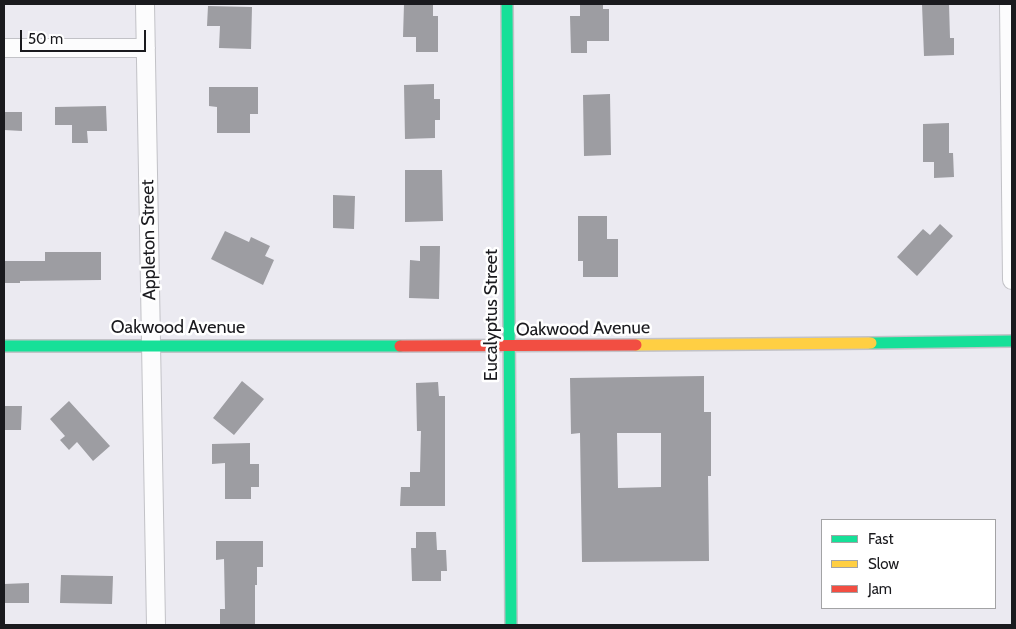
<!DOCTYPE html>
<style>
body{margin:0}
#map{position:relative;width:1016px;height:629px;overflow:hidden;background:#ebeaf1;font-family:Cabin,sans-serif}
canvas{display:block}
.frame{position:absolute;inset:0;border:5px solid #1a1a1e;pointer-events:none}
.legend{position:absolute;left:821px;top:519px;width:175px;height:90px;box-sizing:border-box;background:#fff;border:1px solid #a3a3a5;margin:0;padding:6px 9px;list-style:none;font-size:15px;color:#1a1a1e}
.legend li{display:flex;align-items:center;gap:10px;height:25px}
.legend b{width:25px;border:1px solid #a3a3a5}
.scale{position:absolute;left:20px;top:30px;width:126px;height:22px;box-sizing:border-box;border:2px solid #1a1a1e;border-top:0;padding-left:6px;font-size:15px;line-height:18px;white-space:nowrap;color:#1a1a1e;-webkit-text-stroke:4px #fff;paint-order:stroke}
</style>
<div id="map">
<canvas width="1016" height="629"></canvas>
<div class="frame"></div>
<ul class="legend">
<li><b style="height:6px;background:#16e098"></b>Fast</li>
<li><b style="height:6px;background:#ffcf43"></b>Slow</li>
<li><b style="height:6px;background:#f24e42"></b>Jam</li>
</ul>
<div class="scale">50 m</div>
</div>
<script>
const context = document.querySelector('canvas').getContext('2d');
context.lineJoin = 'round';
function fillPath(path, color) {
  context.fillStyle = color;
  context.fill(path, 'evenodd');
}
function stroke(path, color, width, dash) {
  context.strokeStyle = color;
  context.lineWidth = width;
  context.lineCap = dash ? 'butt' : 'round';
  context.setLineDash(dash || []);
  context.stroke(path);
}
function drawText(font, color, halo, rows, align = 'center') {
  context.font = font + ' Cabin,sans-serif';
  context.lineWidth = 5;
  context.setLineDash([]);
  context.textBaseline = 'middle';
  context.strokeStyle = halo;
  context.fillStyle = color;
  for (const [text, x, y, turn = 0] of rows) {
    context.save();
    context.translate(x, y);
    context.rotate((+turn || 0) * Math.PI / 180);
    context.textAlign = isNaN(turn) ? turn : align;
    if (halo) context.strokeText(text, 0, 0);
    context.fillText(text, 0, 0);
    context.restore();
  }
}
const building = new Path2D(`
 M404,4H433V16H438V52H416V37H403Z
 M580,4H603V9H609V41H587V53H571L570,16H580Z
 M922,4H949L950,38H954V55L924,56Z
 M208,6L252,7L251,49L219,48L220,26H207Z
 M434,84V99H440V120H435V138L405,139L404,85Z
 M209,87H258V114H250V133H217V107L209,106Z
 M610,94L611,155L584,156L583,95Z
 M106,106L107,131H87L88,143H72V125H55V107Z
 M4,112H22V131L4,130Z
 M949,123V153H953L954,177L934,178V162H923V124Z
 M405,170H442L443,221L405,222Z
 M333,195L355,196L354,229L333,228Z
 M578,216H607V239H618V277H583V261H578Z
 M940,224L953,236L917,276L897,257L923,229L930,235Z
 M225,231L249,242L251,237L270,246L265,256L274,260L263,285L211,259Z
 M420,246H440L439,299L409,298L410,260L420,261Z
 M45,252H101V280L20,281V283H4V261H45Z
 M704,376V412H711V476H708L709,561L582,562L580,433L571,434L570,378ZM617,433H661V487L618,488Z
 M242,381L264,399L234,435L213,418Z
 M438,382L439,396H445V506H400L401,487H410V472H420L421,431H417L416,383Z
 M69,401L110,446L93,461L77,442L69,450L60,440L65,436L50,419Z
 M4,406H22L21,430H4Z
 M250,443V464H259V487H251V499H225V463L212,464V444Z
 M416,532H436L437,550H446L447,571H441V581H412L411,548H416Z
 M216,541H263V567H257V585H255V625H220V609H225L224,559L216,560Z
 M61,575L113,576L112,604L60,603Z
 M29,583V603H4V584Z`);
const street = new Path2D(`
 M145,4L156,625
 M1009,4L1012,280
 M4,48H146`);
const fast = new Path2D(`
 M507,4L511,625
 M871,343L1012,341
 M4,346H400`);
const slow = new Path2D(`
 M636,345L871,343`);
const jam = new Path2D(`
 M400,346L636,345`);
const streetNames = [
 ["Appleton Street",149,240,-91],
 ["Eucalyptus Street",492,315,-90],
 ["Oakwood Avenue",178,328],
 ["Oakwood Avenue",583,329,-1]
];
fillPath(building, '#9d9da2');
stroke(street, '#c2c2c7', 20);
stroke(fast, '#c2c2c7', 14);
stroke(slow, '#c2c2c7', 14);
stroke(jam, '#c2c2c7', 14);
stroke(street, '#fcfcfd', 18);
stroke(fast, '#16e098', 11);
stroke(slow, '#ffcf43', 11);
stroke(jam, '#f24e42', 11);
drawText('18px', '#1a1a1e', '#fff', streetNames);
</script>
